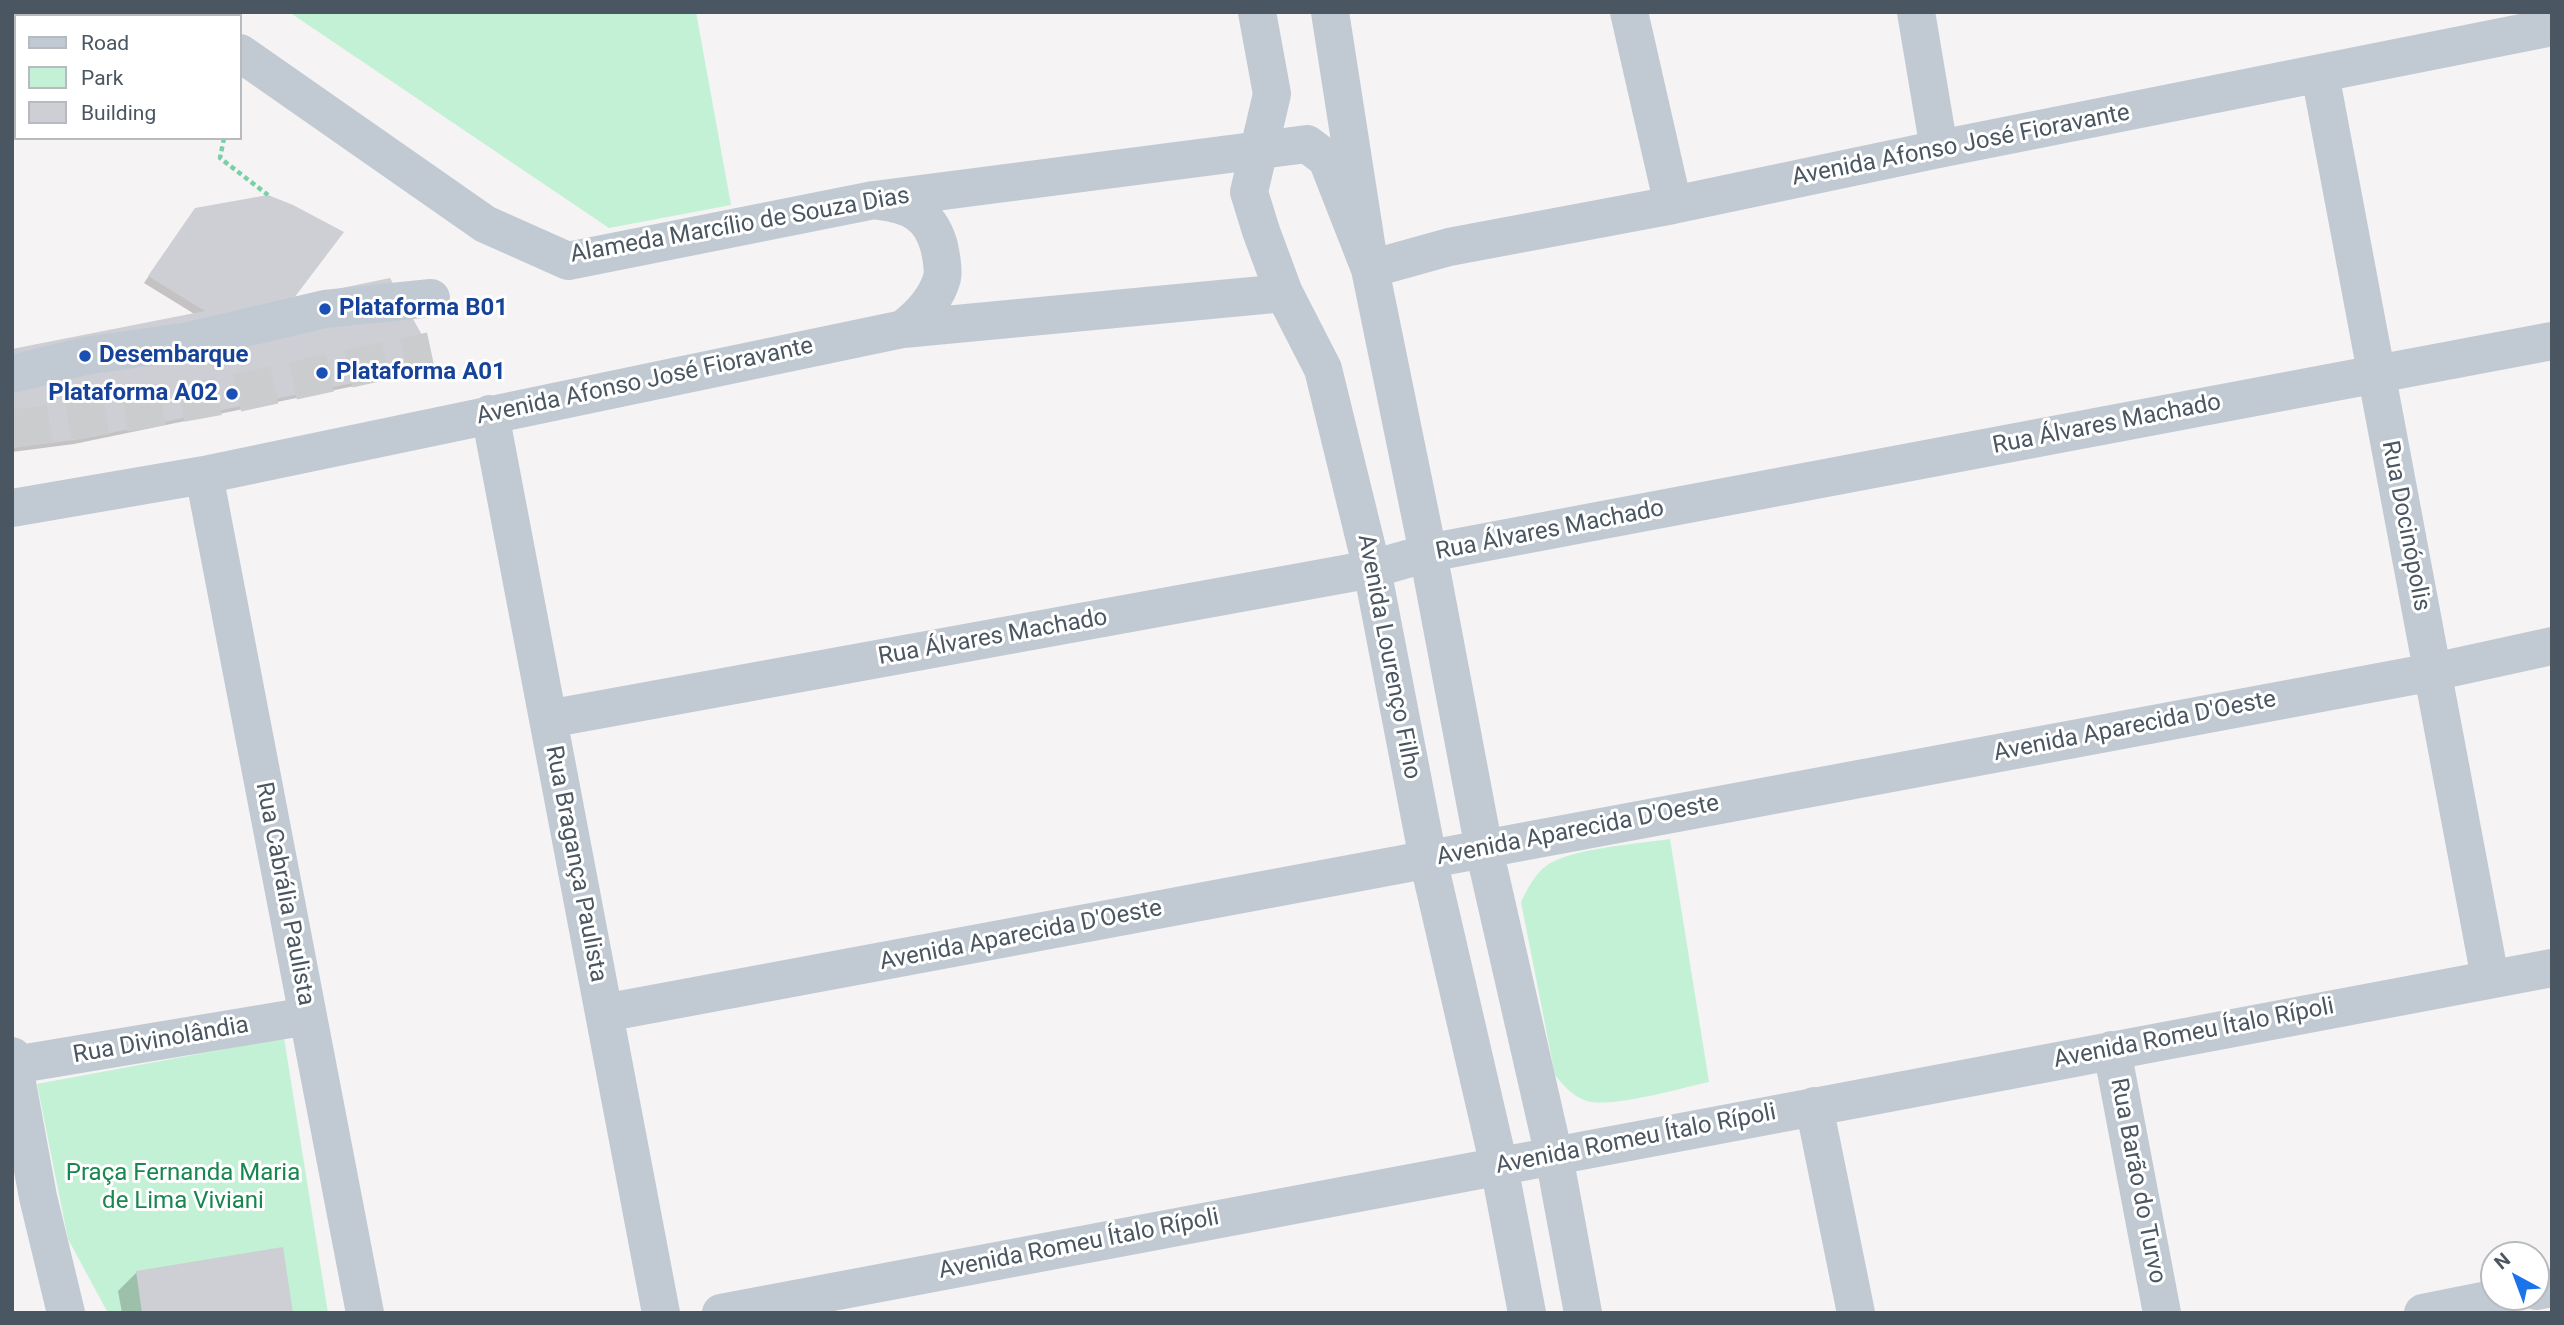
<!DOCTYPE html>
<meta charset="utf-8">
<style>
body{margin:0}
#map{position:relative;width:2564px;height:1325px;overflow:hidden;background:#f5f3f3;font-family:Roboto,sans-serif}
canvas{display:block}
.frame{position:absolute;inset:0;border:14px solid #4a5661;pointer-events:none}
.legend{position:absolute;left:14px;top:14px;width:228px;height:126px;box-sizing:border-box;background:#fff;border:2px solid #b7bbc0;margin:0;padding:9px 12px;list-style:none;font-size:21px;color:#4a5661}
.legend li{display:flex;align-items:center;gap:14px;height:35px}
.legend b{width:35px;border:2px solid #b7bbc0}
.north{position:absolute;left:2480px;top:1241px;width:70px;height:70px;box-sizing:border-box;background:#fff;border:2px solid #b7bbc0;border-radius:50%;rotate:319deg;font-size:19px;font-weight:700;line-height:28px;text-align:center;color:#4a5661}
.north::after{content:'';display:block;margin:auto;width:24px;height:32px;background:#1a73e8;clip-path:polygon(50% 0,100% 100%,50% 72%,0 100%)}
</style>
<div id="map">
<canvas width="2564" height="1325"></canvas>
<div class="frame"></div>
<ul class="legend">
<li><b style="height:9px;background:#c1cad2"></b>Road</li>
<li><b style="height:19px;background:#c3f1d5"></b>Park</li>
<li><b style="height:19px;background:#cdcfd5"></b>Building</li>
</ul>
<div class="north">N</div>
</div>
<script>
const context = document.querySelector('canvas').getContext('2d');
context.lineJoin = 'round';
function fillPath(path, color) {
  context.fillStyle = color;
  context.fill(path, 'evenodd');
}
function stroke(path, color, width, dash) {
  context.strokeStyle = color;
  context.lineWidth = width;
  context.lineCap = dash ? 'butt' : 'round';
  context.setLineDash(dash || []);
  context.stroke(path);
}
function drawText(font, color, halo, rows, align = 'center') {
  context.font = font + ' Roboto,sans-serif';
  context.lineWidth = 6;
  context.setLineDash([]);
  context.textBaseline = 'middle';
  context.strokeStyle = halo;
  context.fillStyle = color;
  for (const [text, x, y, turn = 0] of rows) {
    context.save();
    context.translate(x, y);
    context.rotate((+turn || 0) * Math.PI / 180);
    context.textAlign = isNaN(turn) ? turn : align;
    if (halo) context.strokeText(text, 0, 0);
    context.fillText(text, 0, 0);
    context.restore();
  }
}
const green = new Path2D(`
 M289,12H696L731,205L609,228Z
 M1670,839L1709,1082C1680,1088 1608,1110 1584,1100C1572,1095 1563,1085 1555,1075L1521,902C1528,888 1534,875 1546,866C1570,848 1639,844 1670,839Z
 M284,1038L328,1313H108L68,1239L37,1084Z`);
const shadow = new Path2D(`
 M190,216L290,300L423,356L398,377L74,444L12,452V351L196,315L144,283Z
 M137,1272L291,1313H122L118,1291Z`);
const building = new Path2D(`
 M268,195L293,205L344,232L294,298L390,278L431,351L406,372L81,439L12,448V349L205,311L148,276L195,208Z
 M283,1247L293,1313H142L136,1271Z`);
const minorTunnel = new Path2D(`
 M12,429L136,411L232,394L431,351`);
const path = new Path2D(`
 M224,138L220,158L268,195`);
const minor = new Path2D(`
 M181,12L186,16
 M1257,12L1272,94L1249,192L1261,231L1284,293L1323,369L1372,569L1428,859L1499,1166L1527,1313
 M1330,12L1370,269L1428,553L1484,849L1554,1156L1583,1313
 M1629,12L1673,205
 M1916,12L1939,149
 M240,53L485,224L568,261L874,200L1307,144L1327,159L1370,269L1449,247L1673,205L1939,149L2552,27
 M2320,74L2490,978
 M879,201C911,205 930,214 939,246C941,255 944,269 942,278C936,300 920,316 903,329
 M12,374L85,356L189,341L325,309L431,298
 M490,414L661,1313
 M204,475L365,1313
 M12,508L204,475L903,329L1284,293
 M548,719L1372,569L1428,553L2552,341
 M604,1013L2433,672L2552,646
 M2112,1050L2162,1313
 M12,1056L38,1197L66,1313
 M14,1065L308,1016
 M1814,1106L1856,1313
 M2536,1291L2552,1288
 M721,1313L2552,968
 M2423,1313L2503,1297`);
const markers = [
 [325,309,7,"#1a4fb4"],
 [85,356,7,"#1a4fb4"],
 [322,373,7,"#1a4fb4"],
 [232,394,7,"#1a4fb4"]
];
const streetNames = [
 ["Avenida Afonso José Fioravante",1961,146,-11],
 ["Alameda Marcílio de Souza Dias",740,226,-10],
 ["Avenida Afonso José Fioravante",645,382,-12],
 ["Rua Álvares Machado",2107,425,-11],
 ["Rua Docinópolis",2405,526,79],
 ["Rua Álvares Machado",1550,531,-11],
 ["Rua Álvares Machado",993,638,-10],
 ["Avenida Lourenço Filho",1388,657,79],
 ["Avenida Aparecida D'Oeste",2135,727,-11],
 ["Avenida Aparecida D'Oeste",1578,831,-11],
 ["Rua Bragança Paulista",575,864,79],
 ["Rua Cabrália Paulista",284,894,79],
 ["Avenida Aparecida D'Oeste",1021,936,-11],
 ["Avenida Romeu Ítalo Rípoli",2194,1034,-11],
 ["Rua Divinolândia",161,1041,-10],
 ["Avenida Romeu Ítalo Rípoli",1636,1140,-11],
 ["Rua Barão do Turvo",2137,1181,79],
 ["Avenida Romeu Ítalo Rípoli",1079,1245,-11]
];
const transitNames = [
 ["Plataforma B01",339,309],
 ["Desembarque",99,356],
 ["Plataforma A01",336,373],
 ["Plataforma A02",218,394,"right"]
];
const parkNames = [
 ["Praça Fernanda Maria",183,1174],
 ["de Lima Viviani",183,1202]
];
fillPath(green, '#c3f1d5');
fillPath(shadow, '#0003');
fillPath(building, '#cdcfd5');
stroke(minorTunnel, '#caccce', 38, [38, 19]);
stroke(path, '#7ad0a6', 4.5, [5, 3.5]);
stroke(minor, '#c1cad2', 38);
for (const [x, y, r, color] of markers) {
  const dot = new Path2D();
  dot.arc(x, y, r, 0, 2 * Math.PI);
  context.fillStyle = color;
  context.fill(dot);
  stroke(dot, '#fff', 2.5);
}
drawText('24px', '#4a5661', '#fff', streetNames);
drawText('bold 24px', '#164399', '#fff', transitNames, 'left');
drawText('24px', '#17864f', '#fff', parkNames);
</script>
